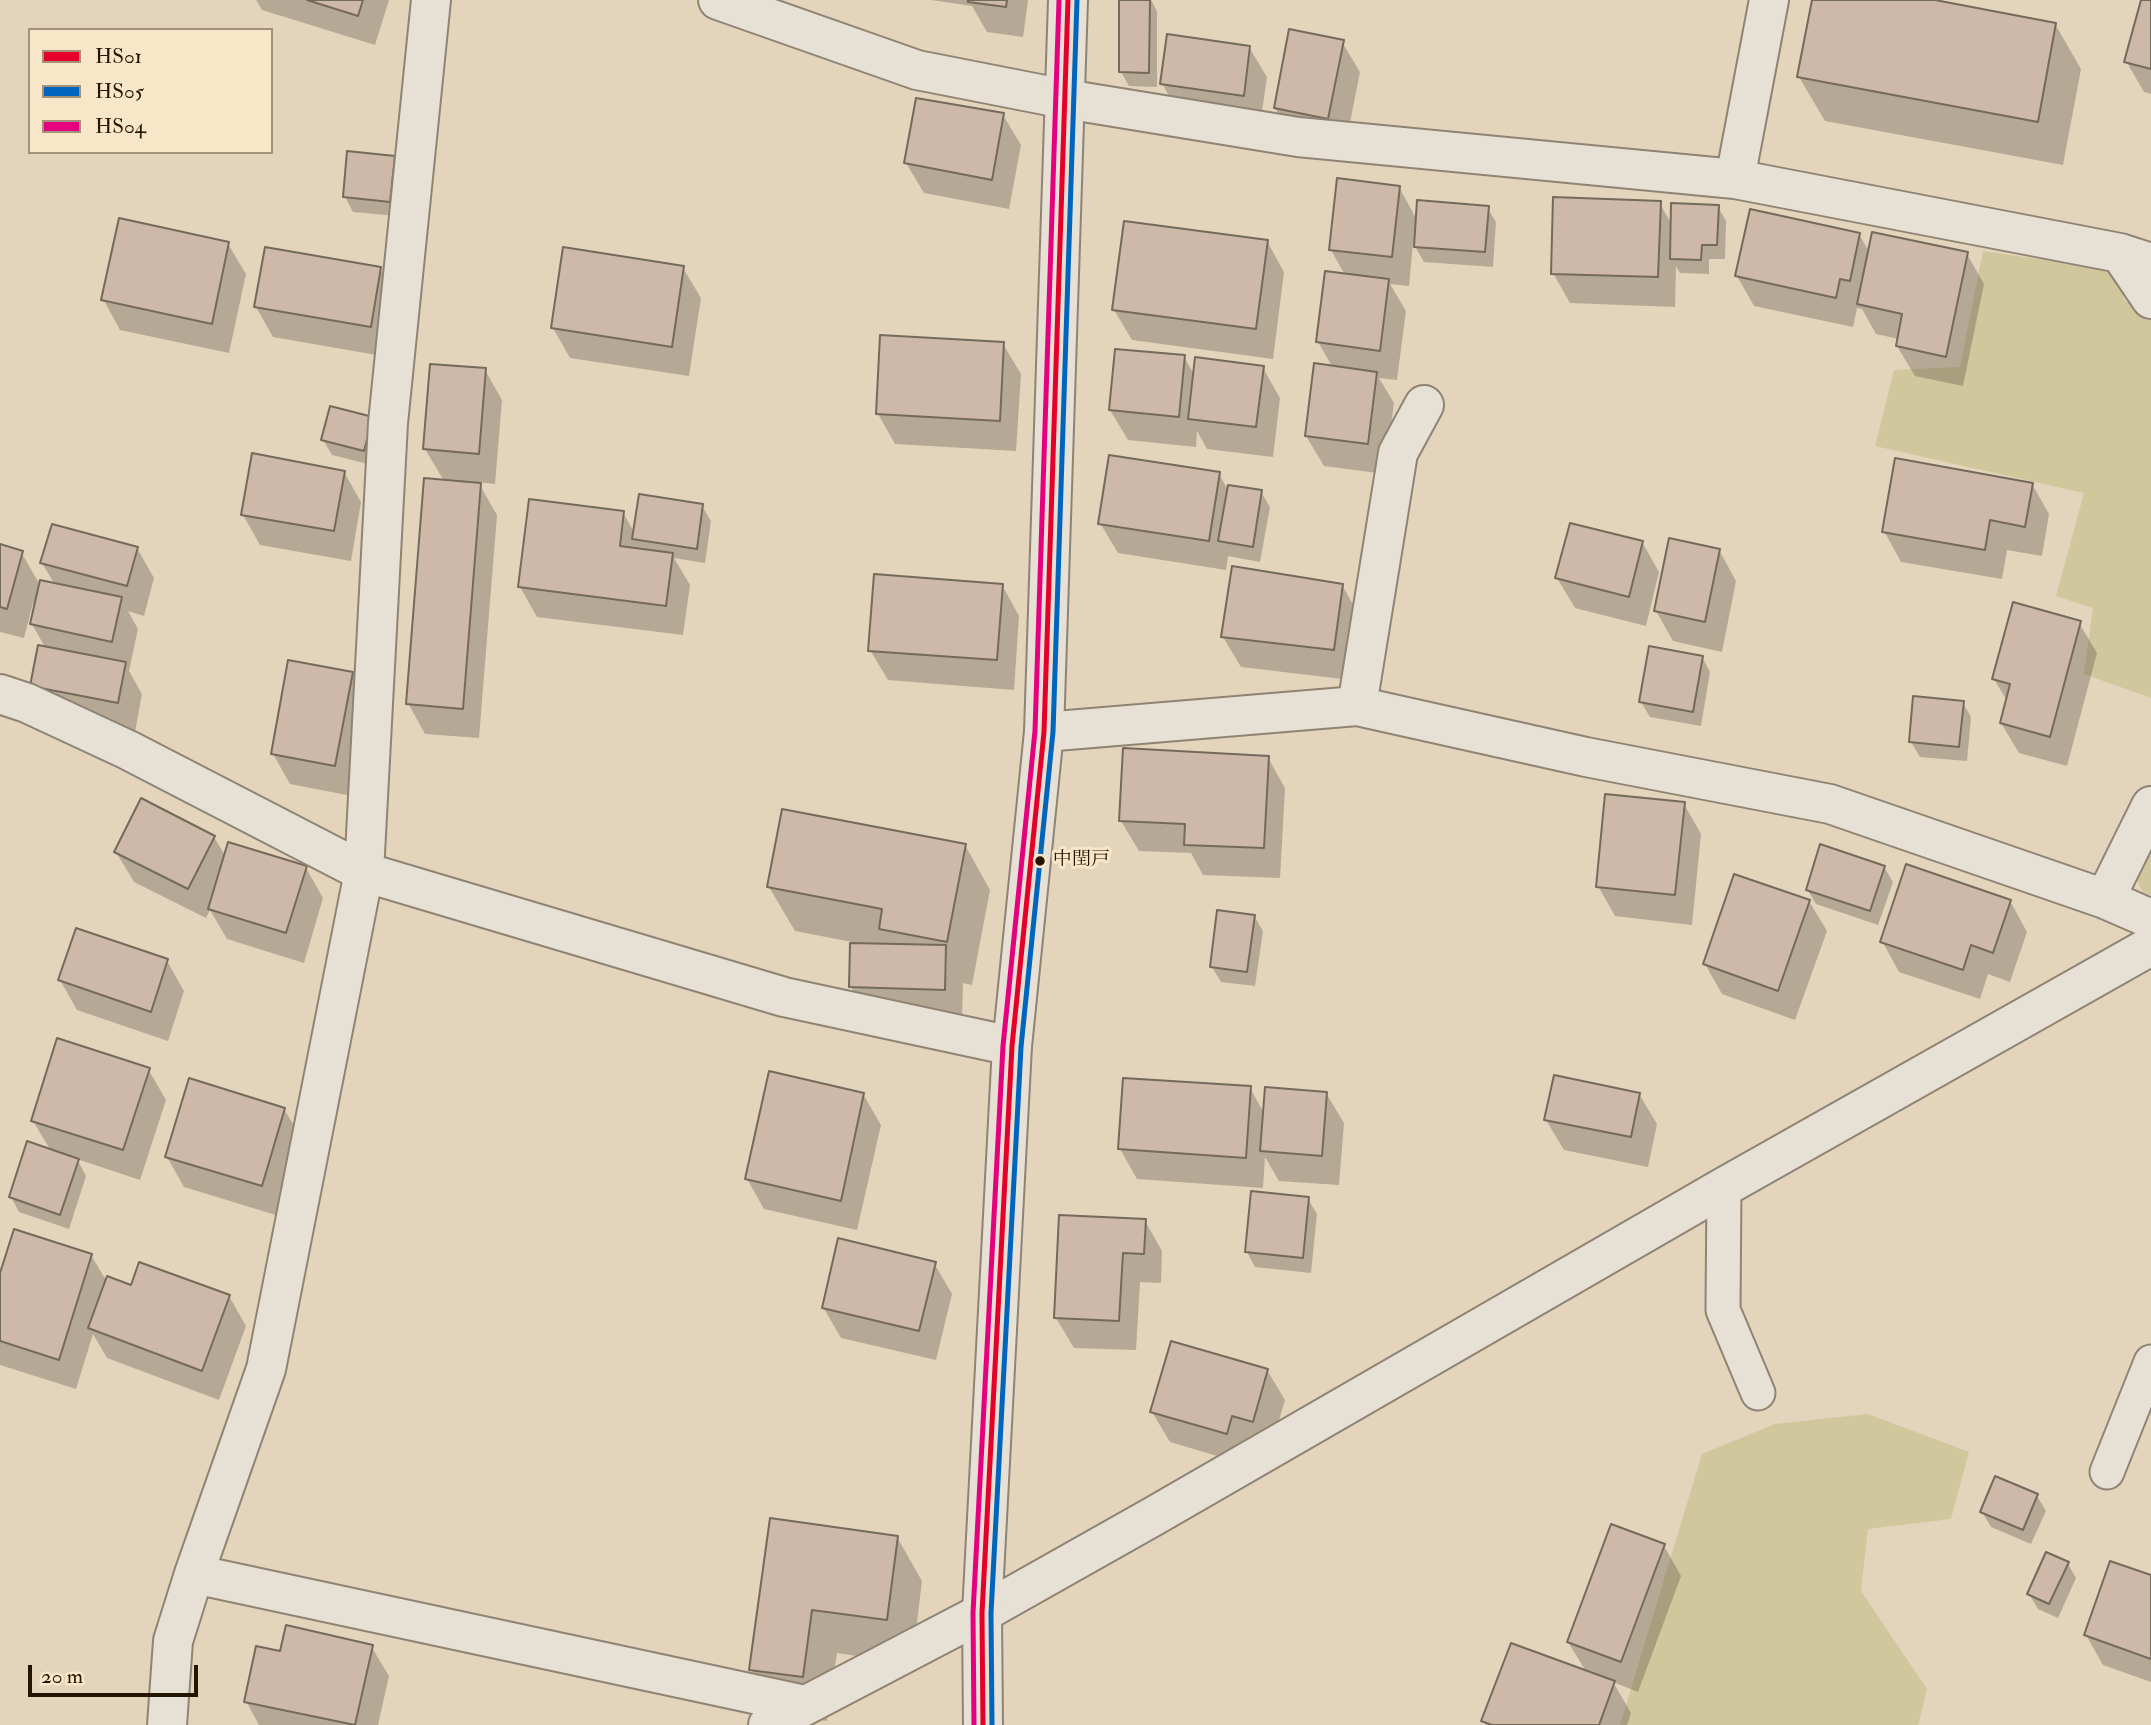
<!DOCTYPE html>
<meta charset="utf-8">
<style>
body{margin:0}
#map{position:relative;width:2151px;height:1725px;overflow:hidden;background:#e3d4bb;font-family:"IM FELL Double Pica",serif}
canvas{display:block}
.legend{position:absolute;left:28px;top:28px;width:245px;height:126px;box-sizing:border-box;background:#f8e6c8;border:2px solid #a39279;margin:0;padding:9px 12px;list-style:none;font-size:21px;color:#241402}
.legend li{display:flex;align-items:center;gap:14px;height:35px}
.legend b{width:35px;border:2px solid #a39279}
.scale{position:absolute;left:28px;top:1665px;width:170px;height:32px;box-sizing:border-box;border:4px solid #241402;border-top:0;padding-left:9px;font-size:21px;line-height:24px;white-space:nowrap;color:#241402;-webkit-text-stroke:5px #f8e6c8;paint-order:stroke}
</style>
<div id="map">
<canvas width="2151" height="1725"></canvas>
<ul class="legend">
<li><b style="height:9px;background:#e4002b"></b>HS01</li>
<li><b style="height:9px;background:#0065bd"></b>HS05</li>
<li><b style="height:9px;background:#e5007d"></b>HS04</li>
</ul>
<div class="scale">20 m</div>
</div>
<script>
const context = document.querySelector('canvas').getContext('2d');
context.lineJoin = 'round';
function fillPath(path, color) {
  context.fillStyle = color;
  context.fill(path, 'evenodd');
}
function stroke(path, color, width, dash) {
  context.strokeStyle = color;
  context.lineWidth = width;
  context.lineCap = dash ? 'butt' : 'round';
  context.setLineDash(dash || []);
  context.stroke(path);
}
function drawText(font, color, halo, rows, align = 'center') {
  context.font = font + ' "IM FELL Double Pica","Noto Serif JP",serif';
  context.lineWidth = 6;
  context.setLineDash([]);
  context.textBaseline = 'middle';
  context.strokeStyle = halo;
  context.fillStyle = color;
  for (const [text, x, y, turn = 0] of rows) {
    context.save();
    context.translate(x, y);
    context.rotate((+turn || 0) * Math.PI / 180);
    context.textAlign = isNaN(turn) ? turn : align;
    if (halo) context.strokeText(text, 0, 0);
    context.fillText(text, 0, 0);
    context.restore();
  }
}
const green = new Path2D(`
 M1983,251L2114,270L2125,301L2151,311V698L2084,674L2093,608L2056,596L2084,493L1875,446L1894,370L1960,367Z
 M2151,839V895L2143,892L2134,875Z
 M1868,1414L1969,1452L1951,1519L1868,1529L1861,1591L1927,1689L1918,1725H1620L1702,1454L1775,1424Z`);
const shadow = new Path2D(`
 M256,0H389L375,45L262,10Z
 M931,0H1028L1023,37L987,32L972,6Z
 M1121,0H1151L1157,11V87L1129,86L1121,72Z
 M1813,0H1937V2L2055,24L2081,69L2063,165L1825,121L1799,77Z
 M2143,0H2151V94L2144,92L2126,61Z
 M1342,42L1360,72L1345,148L1293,138L1275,108Z
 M1249,47L1267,77L1260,125L1179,114L1162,83Z
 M1003,115L1021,145L1009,209L924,193L906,163Z
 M394,158L402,173L398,216L353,212L345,197Z
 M1399,187L1417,220L1487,207L1496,222L1493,267L1424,262L1413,243L1409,286L1390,284L1406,311L1397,380L1379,378L1394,403L1385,474L1324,466L1306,436L1333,368L1318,342L1345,275L1331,250Z
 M1659,202L1672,225L1718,207L1726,221L1725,259H1709V274L1680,273L1676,266L1675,307L1570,303L1553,273Z
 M1859,234L1869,252L1967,254L1984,284L1963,386L1915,376L1897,346L1899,339L1876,334L1862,309L1857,308L1853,327L1754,306L1737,276Z
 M1267,241L1284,272L1273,359L1132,340L1114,310Z
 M228,244L246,274L229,353L120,330L103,299Z
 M683,268L701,298L689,376L570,358L553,328Z
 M380,269L397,299L388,357L273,337L256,307Z
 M1003,344L1021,374L1016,451L895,444L878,414Z
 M1184,357L1195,376L1263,368L1280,398L1273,457L1207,449L1197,431L1196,447L1128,440L1110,410Z
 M485,370L502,400L495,484L478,482L497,515L479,738L425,734L408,703L444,481L425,449Z
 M372,418V465L332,455L323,440Z
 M344,472L361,502L351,561L260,545L243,515Z
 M1219,474L1228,490L1261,492L1270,507L1260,562L1228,556L1226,570L1118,553L1100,523Z
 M2032,484L2049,514L2042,556L2007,550L2002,579L1901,562L1884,531Z
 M702,506L711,521L705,563L674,558L690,585L683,635L537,617L520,587L623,513L635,533Z
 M1642,542L1659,572L1646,626L1575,608L1557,578Z
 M0,546L21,552L40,585H55L42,563L137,548L154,578L144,616L128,611L138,629L129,671L142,694L135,732L32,686L46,649L32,624L36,603H33L24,638L0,632Z
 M1719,550L1736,581L1722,652L1673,641L1656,611Z
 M1002,585L1019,616L1014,690L888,680L870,650Z
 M1342,585L1359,615L1351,680L1241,667L1223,637Z
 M2079,623L2097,653L2067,766L2019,753L2001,723L2007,701L1994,679Z
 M1702,657L1710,672L1701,726L1650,717L1641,702Z
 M352,674L369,704L352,796L290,784L273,754Z
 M1963,703L1971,717L1967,761L1920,757L1911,742Z
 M1268,758L1285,788L1280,878L1203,875L1191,853L1139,851L1121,821Z
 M1684,804L1701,834L1692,925L1615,916L1598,886Z
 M214,837L226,857L306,868L323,898L304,963L227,939L210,910L206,918L134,882L116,852Z
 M965,845L990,890L972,985L963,983L962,1020L868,1017L851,987L852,942L795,931L769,887Z
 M1884,867L1893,882L1878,925L1816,904L1807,889Z
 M1809,901L1827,931L1795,1020L1722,994L1705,964Z
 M2010,901L2027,932L2010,982L1988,974L1980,999L1899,972L1882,941Z
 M1254,916L1263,931L1255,986L1221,982L1212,967Z
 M167,961L184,991L168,1041L77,1010L60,980Z
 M148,1069L166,1100L140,1180L77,1159L86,1176L69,1229L19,1212L11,1197L51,1151L33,1121Z
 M1250,1088L1264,1113L1326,1093L1344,1123L1339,1185L1279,1181L1265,1157L1263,1188L1137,1179L1120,1149Z
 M863,1094L881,1125L857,1230L764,1209L747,1179Z
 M1639,1094L1657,1124L1648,1167L1564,1150L1546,1120Z
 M284,1109L302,1139L279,1216L184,1187L167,1157Z
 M1308,1199L1317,1214L1311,1273L1255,1267L1247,1252Z
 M1145,1221L1162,1251L1161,1283L1140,1282L1136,1350L1074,1348L1056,1318Z
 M91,1255L107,1282L132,1287L229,1296L246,1326L219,1400L107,1358L93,1334L76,1389L0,1365V1279Z
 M934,1263L952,1294L936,1360L841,1338L823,1307Z
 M1267,1370L1285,1400L1270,1451L1244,1464L1170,1442L1152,1412Z
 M2037,1496L2046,1511L2031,1544L1991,1527L1982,1512Z
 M772,1520L897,1537L922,1581L912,1664L837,1653L827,1721L776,1714L751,1669Z
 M1664,1546L1681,1576L1638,1692L1613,1682L1631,1713L1627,1725H1486L1483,1721L1587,1673L1568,1642Z
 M2068,1564L2076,1578L2058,1618L2038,1609L2029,1594Z
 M2151,1577V1682L2103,1665L2086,1635Z
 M371,1646L389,1676L378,1725H259L246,1701L281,1653Z`);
const building = new Path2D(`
 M307,0H363L358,16Z
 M968,0H1007L1006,7L968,2Z
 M1119,0H1150L1149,73L1119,72Z
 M1812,0H1935L2056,23L2038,122L1797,77Z
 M2141,0H2151V69L2124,62Z
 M1289,29L1344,40L1328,119L1274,108Z
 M1167,34L1250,46L1244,96L1160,84Z
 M916,98L1004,113L992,180L904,163Z
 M347,151L395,156L390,202L343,197Z
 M1337,178L1400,186L1392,257L1329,250Z
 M1553,197L1661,201L1658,277L1551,274Z
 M1417,200L1489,206L1485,252L1414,247Z
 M1671,203L1719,205L1717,245H1702L1701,260L1670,259Z
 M1750,209L1860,233L1850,281L1840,279L1836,298L1735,276Z
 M119,218L229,242L212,324L101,300Z
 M1124,221L1268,240L1256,329L1112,310Z
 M1872,232L1968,252L1946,357L1896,346L1902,314L1857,304Z
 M265,247L381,267L371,327L254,307Z
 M563,247L684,266L672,347L551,328Z
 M1325,271L1389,279L1380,351L1316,342Z
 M880,335L1004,342L1000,421L876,414Z
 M1115,349L1185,355L1179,417L1109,410Z
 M1195,357L1264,366L1256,427L1188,419Z
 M1314,363L1377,372L1368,444L1305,436Z
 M430,364L486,368L479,454L423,449Z
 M330,406L373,417L364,451L321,440Z
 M252,453L345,471L334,531L241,515Z
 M1109,455L1220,472L1209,541L1098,524Z
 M1895,458L2033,483L2025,527L1990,520L1985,550L1882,532Z
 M424,478L481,483L463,709L406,704Z
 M1228,485L1262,490L1253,547L1218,541Z
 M639,494L703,504L697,549L632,539Z
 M529,499L624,511L620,546L673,553L666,606L518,587Z
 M1570,523L1643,541L1629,597L1555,578Z
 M52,524L138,547L127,586L40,563Z
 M1669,538L1720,549L1705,622L1654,611Z
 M0,544L23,551L7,609L0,607Z
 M1232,566L1343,584L1334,650L1221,637Z
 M874,574L1003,584L997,660L868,651Z
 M40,580L122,597L112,642L30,624Z
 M2013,602L2081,621L2050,737L2000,723L2010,684L1992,679Z
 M38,645L126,662L118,703L30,686Z
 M1649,646L1703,656L1693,712L1639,702Z
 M288,660L353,672L335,766L271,754Z
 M1913,696L1964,701L1959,747L1909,742Z
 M1123,748L1269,756L1264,848L1184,845L1185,824L1119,821Z
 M1605,794L1685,802L1675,895L1596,887Z
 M141,798L215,836L188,889L114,852Z
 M782,809L966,844L947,942L879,929L882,909L767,887Z
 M228,842L307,866L286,933L208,909Z
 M1820,844L1885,866L1870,911L1806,890Z
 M1906,864L2011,900L1993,953L1971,945L1963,970L1880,942Z
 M1734,874L1810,900L1778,991L1703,964Z
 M1217,910L1255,915L1247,972L1210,967Z
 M76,928L168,959L151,1012L58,980Z
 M850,943L946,945L945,990L849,987Z
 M57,1038L150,1068L123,1150L31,1121Z
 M769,1071L864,1093L841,1201L745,1179Z
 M1554,1075L1640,1093L1631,1137L1544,1120Z
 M189,1078L285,1108L262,1186L165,1157Z
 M1123,1078L1251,1086L1246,1158L1118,1149Z
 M1265,1087L1327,1092L1322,1156L1260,1151Z
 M27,1141L79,1159L60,1215L9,1197Z
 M1251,1191L1309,1197L1303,1258L1245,1252Z
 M1059,1215L1146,1219L1144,1254L1123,1253L1119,1321L1054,1318Z
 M14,1229L92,1254L59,1360L0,1341V1273Z
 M838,1238L936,1262L919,1331L822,1308Z
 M139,1262L230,1295L202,1371L88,1328L107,1276L131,1285Z
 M1171,1341L1268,1369L1253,1422L1232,1416L1227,1434L1150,1412Z
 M1995,1476L2038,1494L2023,1530L1980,1512Z
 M770,1518L898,1536L887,1620L812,1610L803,1677L749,1670Z
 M1611,1524L1665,1544L1621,1662L1567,1642Z
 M2046,1552L2069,1562L2049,1604L2027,1594Z
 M2110,1561L2151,1575V1659L2084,1635Z
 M286,1625L373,1645L355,1725L244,1702L256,1646L280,1651Z
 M1511,1643L1615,1681L1599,1725H1492L1481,1721Z`);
const service = new Path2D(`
 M1724,1187L1723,1310L1758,1393
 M2107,1472L2151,1362`);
const minor = new Path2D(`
 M718,0L917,70L1065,99L1298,137L1735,179L2120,253L2151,263
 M1735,179L1769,0
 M2120,253L2151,299
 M0,694L27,703L128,750L364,872L784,997L1012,1046
 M1357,706L1398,453L1424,405
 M1044,732L1357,706L1586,757L1830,804L2105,899L2151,919
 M2105,899L2151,806
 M194,1574L805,1705
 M167,1725L173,1641L194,1574L266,1369L364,872L388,423L431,0
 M768,1725L982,1613L1154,1516L1724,1187L2151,946`);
const tertiary = new Path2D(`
 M983,1725L982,1613L1012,1046L1044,732L1068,0`);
const bus1 = new Path2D(`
 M983,1725L982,1613L1012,1046L1044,732L1068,0`);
const bus2 = new Path2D(`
 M992,1725L991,1613L1021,1047L1053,732L1077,0`);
const bus3 = new Path2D(`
 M974,1725L973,1613L1003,1046L1035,731L1059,0`);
const markers = [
 [1040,861,6,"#241402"]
];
const busNames = [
 ["中閏戸",1053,861]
];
fillPath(green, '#d1c79d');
fillPath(shadow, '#0003');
fillPath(building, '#ceb9a8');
stroke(building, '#746a5b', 2);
stroke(service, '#8f8474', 37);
stroke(minor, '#8f8474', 42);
stroke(tertiary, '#8f8474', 42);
stroke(service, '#e7e0d4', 33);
stroke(minor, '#e7e0d4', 38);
stroke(tertiary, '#e7e0d4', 38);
stroke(bus1, '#e4002b', 5);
stroke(bus2, '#0065bd', 5);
stroke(bus3, '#e5007d', 5);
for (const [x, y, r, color] of markers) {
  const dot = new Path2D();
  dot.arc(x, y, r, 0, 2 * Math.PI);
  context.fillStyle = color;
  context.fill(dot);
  stroke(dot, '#f8e6c8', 2.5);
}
drawText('19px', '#241402', '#f8e6c8', busNames, 'left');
</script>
